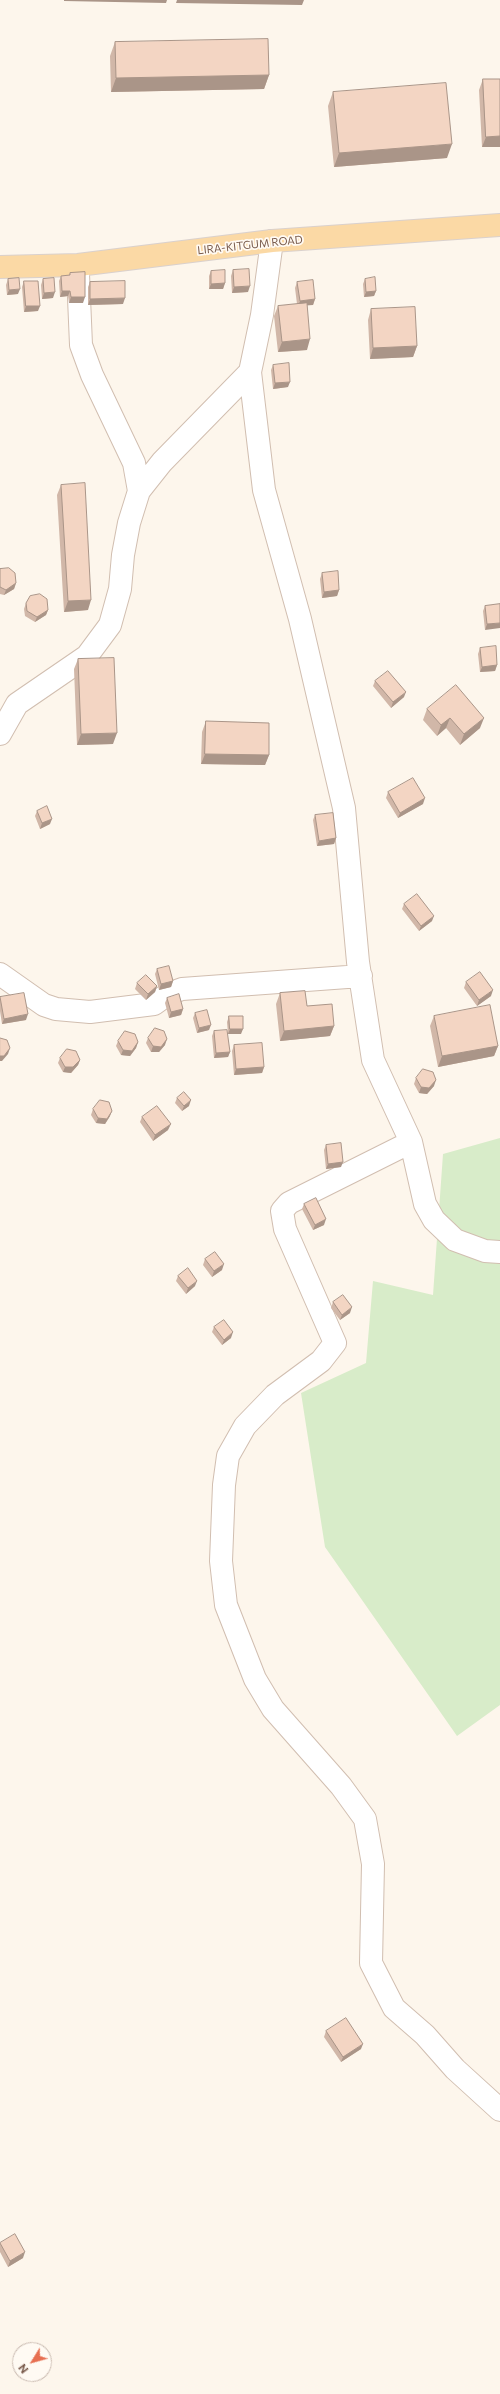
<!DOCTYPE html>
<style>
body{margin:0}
#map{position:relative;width:500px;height:2394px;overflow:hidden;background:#fdf6ec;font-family:Commissioner,sans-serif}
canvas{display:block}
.north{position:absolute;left:12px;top:2342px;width:40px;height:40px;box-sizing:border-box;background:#fffaf3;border:1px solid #cabbb1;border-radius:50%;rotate:233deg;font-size:11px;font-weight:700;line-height:16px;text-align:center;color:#7a5c4d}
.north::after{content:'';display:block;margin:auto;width:14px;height:18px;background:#e76f51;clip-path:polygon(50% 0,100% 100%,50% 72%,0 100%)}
</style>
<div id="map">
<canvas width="500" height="2394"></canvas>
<div class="north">N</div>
</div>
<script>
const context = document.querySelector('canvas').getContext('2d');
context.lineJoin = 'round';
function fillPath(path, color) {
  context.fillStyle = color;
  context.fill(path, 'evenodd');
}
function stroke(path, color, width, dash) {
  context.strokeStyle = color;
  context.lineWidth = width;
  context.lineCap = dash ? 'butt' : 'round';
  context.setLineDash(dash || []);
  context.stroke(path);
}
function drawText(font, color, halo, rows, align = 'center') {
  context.font = font + ' Commissioner,sans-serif';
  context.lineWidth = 3.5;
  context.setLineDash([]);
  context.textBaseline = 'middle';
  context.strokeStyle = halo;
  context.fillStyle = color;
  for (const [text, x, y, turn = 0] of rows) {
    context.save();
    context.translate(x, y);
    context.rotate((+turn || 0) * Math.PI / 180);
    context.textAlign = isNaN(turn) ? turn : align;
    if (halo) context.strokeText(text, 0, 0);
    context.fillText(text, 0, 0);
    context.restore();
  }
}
const green = new Path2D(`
 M500,1138V1705L457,1736L325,1547L301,1393L366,1363L373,1281L433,1295L443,1154Z`);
const street = new Path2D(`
 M272,241L262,315L250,372L264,490L300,619L344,808L358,962L373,1060L411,1142L425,1204L434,1220L455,1240L485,1251L500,1252
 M78,274L81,345L92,375L134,463L139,491
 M0,734L17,704L87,656L110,625L120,589L123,555L129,523L139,491L162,462L250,372
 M0,974L44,1005L56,1009L90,1012L154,1004L168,994L182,989L361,976
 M411,1142L289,1203L282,1211L285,1229L335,1343L321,1361L275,1395L245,1426L228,1456L224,1485L221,1561L226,1605L255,1679L273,1709L341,1786L365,1819L373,1864L371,1963L394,2008L425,2035L455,2069L500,2110`);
const primary = new Path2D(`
 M0,267L78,265L272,241L500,225`);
const wall = new Path2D(`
 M115,42L269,75L264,89L111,92L110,56Z
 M483,79H500V147H482L479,90Z
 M333,92L447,158L334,167L328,106Z
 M233,270L248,292L232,293L231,276Z
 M211,271L225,283L223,289H209V276Z
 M70,273L83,303H69L68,296L60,297L59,281L61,276L69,275Z
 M8,279L18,294L7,295L6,285Z
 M43,279L53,298L42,299L41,285Z
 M365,279L376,291L374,296L364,297L363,284Z
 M24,281L38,311L24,312L22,287Z
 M90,282L123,304L88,305V287Z
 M297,282L315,299L313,305H307V350L278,352L274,316L278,306L297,304L295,288Z
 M371,309L417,346L413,357L370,359L368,320Z
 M273,365L288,387L273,389L271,370Z
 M61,485L88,610L64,612L57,495Z
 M0,569L16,583L14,589L4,595L0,594Z
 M322,573L339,590L337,596L322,598L320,579Z
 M26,603L48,610L46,615L35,622L25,616L24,609Z
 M500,604L485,630L483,611L485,606Z
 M480,648L497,665L495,671L480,672L478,654Z
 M78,659L113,744L77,745L74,669Z
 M375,681L404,697L391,708L373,686Z
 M427,709L480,728L460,745L446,728L437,736L423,720Z
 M206,721L269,755L265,765L201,764L202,732Z
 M388,792L423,804L398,818L386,798Z
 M37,811L50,824L40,829L35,816Z
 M315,815L336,838L334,844L317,846L313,820Z
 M404,904L432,921L419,931L402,909Z
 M157,969L173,981L171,987L159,990L155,974Z
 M466,982L491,996L477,1006L464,988Z
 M137,983L157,986L155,992L146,1000L135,989Z
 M280,993L307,1006L334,1026L330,1036L280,1041L276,1004Z
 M0,997L26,1020L2,1024L0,1011Z
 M167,998L183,1009L181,1015L169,1018L165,1003Z
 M195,1013L209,1030L197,1033L193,1018Z
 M229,1016L241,1034H228L227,1022Z
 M434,1016L498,1046L494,1056L438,1067L430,1026Z
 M214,1031L230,1052L228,1057L214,1058L212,1036Z
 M148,1038L165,1045L159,1052H151L146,1043Z
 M118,1041L138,1042L136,1048L130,1056L121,1055L116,1046Z
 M234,1045L264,1067L262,1073L234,1075L232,1051Z
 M60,1058L80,1060L78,1065L71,1073L63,1072L58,1063Z
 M416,1078L434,1086L427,1094L419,1093L414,1084Z
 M177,1098L189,1106L182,1111L175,1103Z
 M93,1109L110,1116L105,1124L96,1123L91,1115Z
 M142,1117L168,1130L153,1141L140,1122Z
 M326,1145L341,1167L326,1169L324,1150Z
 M304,1204L324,1225L313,1230L302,1209Z
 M205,1259L222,1270L212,1277L203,1265Z
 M178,1276L195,1286L186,1294L176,1281Z
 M333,1302L350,1313L340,1320L331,1308Z
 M214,1327L231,1338L222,1345L212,1332Z
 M326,2031L361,2049L341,2062L324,2037Z
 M0,2243L23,2258L8,2267L0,2252Z`);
const shadedWall = new Path2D(`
 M64,0H167L166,3L64,1Z
 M177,0H304L302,5L176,3Z
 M269,75L264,89L111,92L116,78Z
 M500,136V147H482L486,137Z
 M452,144L447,158L334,167L339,153Z
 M225,283L223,289H209L211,284Z
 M250,286L248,292L232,293L234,287Z
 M20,289L18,294L7,295L9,290Z
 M62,291H70L68,296L60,297Z
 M376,291L374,296L364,297L366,292Z
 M55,292L53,298L42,299L44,293Z
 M71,297H85L83,303H69Z
 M125,298L123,304L88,305L90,299Z
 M315,299L313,305L298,306L300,301Z
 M26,306H40L38,311L24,312Z
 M310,339L307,350L278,352L282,342Z
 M417,346L413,357L370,359L373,348Z
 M290,382L288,387L273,389L275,383Z
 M16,583L14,589L4,595L6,590Z
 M339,590L337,596L322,598L324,592Z
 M91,600L88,610L64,612L68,601Z
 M48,610L46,615L35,622L37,617Z
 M500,623V628L485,630L487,624Z
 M497,665L495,671L480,672L482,667Z
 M406,692L404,697L391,708L393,702Z
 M450,718L446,728L437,736L441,725Z
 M484,718L480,728L460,745L464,734Z
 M117,733L113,744L77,745L81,734Z
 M205,754L269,755L265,765L201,764Z
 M425,798L423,804L398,818L400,813Z
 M52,819L50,824L40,829L42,823Z
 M336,838L334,844L317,846L319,841Z
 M434,916L432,921L419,931L421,926Z
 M173,981L171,987L159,990L161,984Z
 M157,986L155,992L146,1000L148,994Z
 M493,990L491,996L477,1006L479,1000Z
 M183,1009L181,1015L169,1018L171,1012Z
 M28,1014L26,1020L2,1024L4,1019Z
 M211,1025L209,1030L197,1033L199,1028Z
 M334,1026L330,1036L280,1041L284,1031Z
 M230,1029H243L241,1034H228Z
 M167,1039L165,1045L159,1052H151L153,1046Z
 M138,1042L136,1048L130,1056L121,1055L123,1050Z
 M498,1046L494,1056L438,1067L442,1056Z
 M10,1048L8,1054L2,1061H0V1056Z
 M230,1052L228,1057L214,1058L216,1053Z
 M80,1060L78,1065L71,1073L63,1072L65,1067Z
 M264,1067L262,1073L234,1075L236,1069Z
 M436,1080L434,1086L427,1094L419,1093L421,1087Z
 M191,1100L189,1106L182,1111L184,1106Z
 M112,1111L110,1116L105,1124L96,1123L98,1118Z
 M171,1124L168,1130L153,1141L155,1135Z
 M343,1162L341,1167L326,1169L328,1164Z
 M326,1219L324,1225L313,1230L315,1225Z
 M224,1264L222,1270L212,1277L214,1271Z
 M197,1281L195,1286L186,1294L188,1288Z
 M352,1307L350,1313L340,1320L342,1315Z
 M233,1332L231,1338L222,1345L224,1340Z
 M363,2044L361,2049L341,2062L343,2057Z
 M25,2252L23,2258L8,2267L10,2261Z`);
const building = new Path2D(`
 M268,39L269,75L116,78L115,42Z
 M483,79H500V136L486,137Z
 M446,83L452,144L339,153L333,92Z
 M249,269L250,286L234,287L233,270Z
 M225,270V283L211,284V271Z
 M85,272V297H71L70,291H62L61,276L70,275V273Z
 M375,277L376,291L366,292L365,279Z
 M19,278L20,289L9,290L8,279Z
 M54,278L55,292L44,293L43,279Z
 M313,280L315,299L300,301L297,282Z
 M24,281H38L40,306H26Z
 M125,281V298L90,299V282Z
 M307,303L310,339L282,342L278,306Z
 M415,307L417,346L373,348L371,309Z
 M289,363L290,382L275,383L273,365Z
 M85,483L91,600L68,601L61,485Z
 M9,568L15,573L16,583L6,590L0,587V569Z
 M338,571L339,590L324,592L322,573Z
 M40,594L47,599L48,610L37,617L27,611L26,603L30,596Z
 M500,604V623L487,624L485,606Z
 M496,646L497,665L482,667L480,648Z
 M114,658L117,733L81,734L78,659Z
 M388,671L406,692L393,702L375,681Z
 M456,685L484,718L464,734L450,718L441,725L427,709Z
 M206,721L269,723V755L205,754Z
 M413,778L425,798L400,813L388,792Z
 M47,806L52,819L42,823L37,811Z
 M333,813L336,838L319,841L315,815Z
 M417,894L434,916L421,926L404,904Z
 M169,966L173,981L161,984L157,969Z
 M480,972L493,990L479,1000L466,982Z
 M146,975L157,986L148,994L137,983Z
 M305,991L307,1006L332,1004L334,1026L284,1031L280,993Z
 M24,993L28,1014L4,1019L0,997Z
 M179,994L183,1009L171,1012L167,998Z
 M490,1005L498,1046L442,1056L434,1016Z
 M207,1010L211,1025L199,1028L195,1013Z
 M229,1016H243V1029H230Z
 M155,1028L164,1031L167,1039L161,1047L153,1046L148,1038Z
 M227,1030L230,1052L216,1053L214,1031Z
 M125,1031L135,1034L138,1042L132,1051L123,1050L118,1041Z
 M0,1038L7,1040L10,1048L4,1056H0Z
 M262,1043L264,1067L236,1069L234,1045Z
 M67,1049L76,1051L80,1060L73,1067H65L60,1058Z
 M423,1069L433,1072L436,1080L429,1088L421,1087L416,1078Z
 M184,1092L191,1100L184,1106L177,1098Z
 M100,1100L109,1102L112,1111L107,1119L98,1118L93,1109Z
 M157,1106L171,1124L155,1135L142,1117Z
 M341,1143L343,1162L328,1164L326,1145Z
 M316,1198L326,1219L315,1225L304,1204Z
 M215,1252L224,1264L214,1271L205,1259Z
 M188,1268L197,1281L188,1288L178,1276Z
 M343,1295L352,1307L342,1315L333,1302Z
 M224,1320L233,1332L224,1340L214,1327Z
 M346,2018L363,2044L343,2057L326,2031Z
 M15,2234L25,2252L10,2261L0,2243Z`);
const streetNames = [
 ["LIRA-KITGUM ROAD",250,245,-6]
];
fillPath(green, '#d8ecc9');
stroke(street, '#d1beb0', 24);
stroke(primary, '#dad1cd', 24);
stroke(street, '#fff', 22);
stroke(primary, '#fbd9a5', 22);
fillPath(wall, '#d1b7a8');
fillPath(shadedWall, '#aa9588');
fillPath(building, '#f3d5c3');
stroke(building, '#aa9588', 1);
drawText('11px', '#7a5c4d', '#fffaf3', streetNames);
</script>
